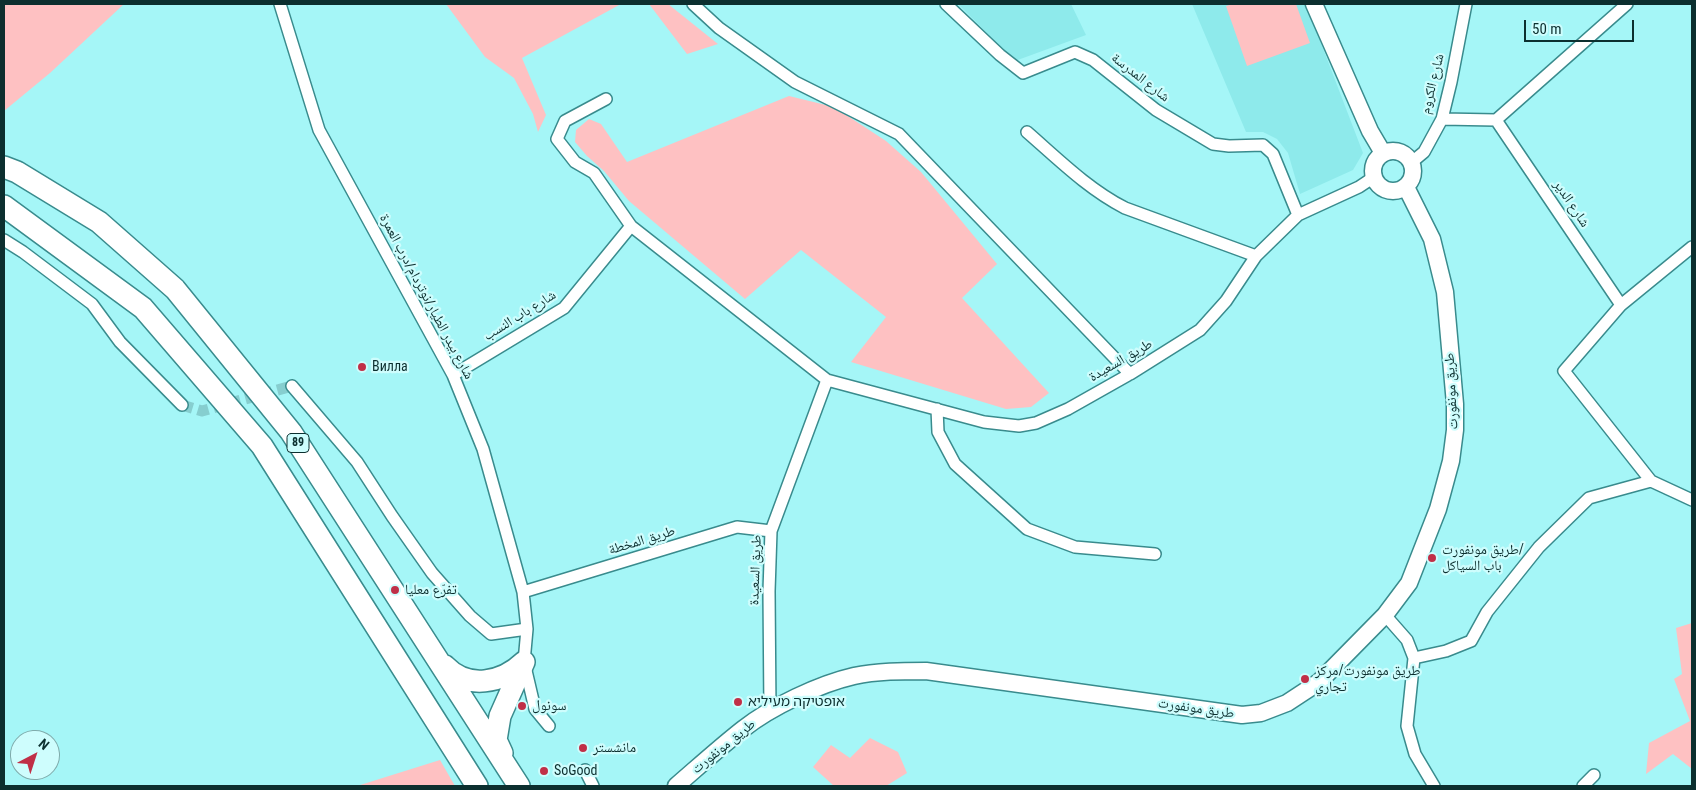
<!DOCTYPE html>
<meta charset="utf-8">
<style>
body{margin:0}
#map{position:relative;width:1696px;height:790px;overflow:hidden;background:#a5f6f7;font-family:"Roboto Condensed",sans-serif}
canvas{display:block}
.frame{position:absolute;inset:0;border:5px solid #0c2f2f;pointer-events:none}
.north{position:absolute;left:10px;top:730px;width:50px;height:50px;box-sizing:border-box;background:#cefdfd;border:1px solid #80abab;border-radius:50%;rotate:40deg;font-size:14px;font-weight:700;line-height:20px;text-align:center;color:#0c2f2f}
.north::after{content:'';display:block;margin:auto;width:18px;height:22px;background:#c02f47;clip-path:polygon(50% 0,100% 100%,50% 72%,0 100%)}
.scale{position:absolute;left:1524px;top:20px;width:110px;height:22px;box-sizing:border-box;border:2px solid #0c2f2f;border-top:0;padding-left:6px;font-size:15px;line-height:18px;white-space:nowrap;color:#0c2f2f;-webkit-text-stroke:4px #cefdfd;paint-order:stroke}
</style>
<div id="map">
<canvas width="1696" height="790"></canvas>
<div class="frame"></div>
<div class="north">N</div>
<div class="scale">50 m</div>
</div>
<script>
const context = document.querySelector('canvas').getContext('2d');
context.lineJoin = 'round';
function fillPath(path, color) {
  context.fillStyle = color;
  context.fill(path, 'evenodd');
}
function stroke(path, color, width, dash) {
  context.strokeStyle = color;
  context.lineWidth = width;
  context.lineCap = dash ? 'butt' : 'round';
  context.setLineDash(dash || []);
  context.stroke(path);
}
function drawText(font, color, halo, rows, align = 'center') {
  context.font = font + ' "Roboto Condensed","Noto Naskh Arabic","Noto Sans Hebrew",sans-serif';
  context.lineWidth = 4.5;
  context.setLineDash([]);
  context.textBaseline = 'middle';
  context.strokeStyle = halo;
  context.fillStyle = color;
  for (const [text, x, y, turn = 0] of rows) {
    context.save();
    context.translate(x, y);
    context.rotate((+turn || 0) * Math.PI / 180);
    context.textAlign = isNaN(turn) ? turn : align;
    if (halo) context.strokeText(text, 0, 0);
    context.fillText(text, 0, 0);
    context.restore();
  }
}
const built = new Path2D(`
 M958,4H1071L1086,35L1015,61Z
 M1192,4H1306L1363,153L1353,170L1300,194L1288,153L1277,139L1263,132H1246Z`);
const green = new Path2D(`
 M4,4H124L50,73L4,111Z
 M446,4H621L522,58L546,115L538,132L533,114L514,78L485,57Z
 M649,4H668L718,44L687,54Z
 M1233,4H1296L1310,43L1247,66L1226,6Z
 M789,96L834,107L886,141L921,172L997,264L962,298L1049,393L1031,407L1006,409L851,362L886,317L801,250L745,299L629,201L604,171L587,156L575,142L576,130L589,119L601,124L627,162Z
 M1692,623V769L1673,754L1646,774L1649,743L1690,721L1674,679L1682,674L1676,628Z
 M870,738L898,752L907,773L886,786H834L813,767L831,745L850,758Z
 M440,760L455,786H357Z`);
const streetTunnel = new Path2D(`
 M182,405L202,411L292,386`);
const street = new Path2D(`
 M280,4L319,130L453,375L483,449L523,592L527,629L524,662L535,709L549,726
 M693,4L719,28L795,82L899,134L1130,374
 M946,4L1000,55L1023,73L1075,52L1093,60L1156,110L1213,144L1229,146L1263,145L1273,154L1298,215
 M606,99L565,121L557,139L575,162L594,173L631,226L827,380L984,422L1019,426L1036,423L1068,409L1130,374L1200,330L1226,301L1256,256L1298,215L1359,187L1374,177
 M1442,119L1496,120L1627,4
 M1496,120L1621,305
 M1027,132C1058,159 1088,189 1125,208L1256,256
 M1412,162L1424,152L1442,119L1451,82L1466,4
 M4,240L23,252L92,304L120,342L182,405
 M453,375L564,308L631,226
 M292,386L357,462L392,516L432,573L470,616L491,634L527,629
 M937,409L938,432L955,464L1027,529L1075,547L1155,554
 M1651,481L1564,371L1621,305L1692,247
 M523,592L737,527L771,531
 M1385,615L1407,640L1414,658L1407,726L1415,754L1434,786
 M1414,658L1446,651L1471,641L1487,612L1539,547L1589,498L1651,481L1692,500
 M770,712L769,591L771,531L827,380
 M585,770L593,786
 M1583,786L1594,775`);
const secondary = new Path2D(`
 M1314,4L1370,131L1383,153
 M1373 171a20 20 0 1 1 40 0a20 20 0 1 1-40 0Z
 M676,786C698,767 720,747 743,729C771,707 819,684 854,676C877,671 902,671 926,671L1242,715L1261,713L1287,703L1319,682L1385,615L1409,583L1438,509L1451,461L1455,430V404L1445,292L1432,239L1406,187`);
const highway = new Path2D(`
 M4,167L17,172L99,222L175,289L291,432L519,786
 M4,206L143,308L262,446L477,786
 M445,666C468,690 502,683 524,662
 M502,753L496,740L500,716L524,662`);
const markers = [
 [362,367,5,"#c02f47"],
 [1432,558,5,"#c02f47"],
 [395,590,5,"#c02f47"],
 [1305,679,5,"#c02f47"],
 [738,702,5,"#c02f47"],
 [522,706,5,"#c02f47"],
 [583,748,5,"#c02f47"],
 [544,771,5,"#c02f47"]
];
const shields = [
 [298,443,22]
];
const shieldNames = [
 ["89",298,443]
];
const streetNames = [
 ["شارع المدرسة",1140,78,38],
 ["شارع الكروم",1433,84,-76],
 ["شارع الدير",1571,204,56],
 ["شارع بيدر الطيار/نوتردام/درب العمرة",426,297,62],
 ["شارع باب النسب",520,316,-32],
 ["طريق السعيدة",1121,361,-30],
 ["طريق مونفورت",1452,391,-93],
 ["طريق المخطة",642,541,-17],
 ["طريق السعيدة",756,570,-88],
 ["طريق مونفورت",1196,709,8],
 ["طريق مونفورت",724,747,-39]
];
const poiNames = [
 ["Вилла",372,367],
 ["طريق مونفورت/",1442,550],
 ["باب السياكل",1442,566],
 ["تفرّع معليا",405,590],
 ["طريق مونفورت/مركز",1315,671],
 ["تجاري",1315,687],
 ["אופטיקה מעיליא",748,702],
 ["سونول",532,706],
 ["مانشستر",593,748],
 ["SoGood",554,771]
];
fillPath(built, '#8eeaeb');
fillPath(green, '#fec1c2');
stroke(streetTunnel, '#86cecf', 11, [11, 5.5]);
stroke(street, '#398b8d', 14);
stroke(secondary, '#398b8d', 19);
stroke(highway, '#398b8d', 24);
stroke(street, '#fff', 11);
stroke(secondary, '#fff', 16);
stroke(highway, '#fff', 21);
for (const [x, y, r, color] of markers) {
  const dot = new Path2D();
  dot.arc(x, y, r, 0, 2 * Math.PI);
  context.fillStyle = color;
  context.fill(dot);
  stroke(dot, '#cefdfd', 2);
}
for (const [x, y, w] of shields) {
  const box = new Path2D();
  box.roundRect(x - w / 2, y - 9.5, w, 19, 4);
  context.fillStyle = '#cefdfd';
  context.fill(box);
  stroke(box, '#0c2f2f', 1);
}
drawText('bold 12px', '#0c2f2f', null, shieldNames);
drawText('14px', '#0c2f2f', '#cefdfd', streetNames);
drawText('14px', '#0c2f2f', '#cefdfd', poiNames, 'left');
</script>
